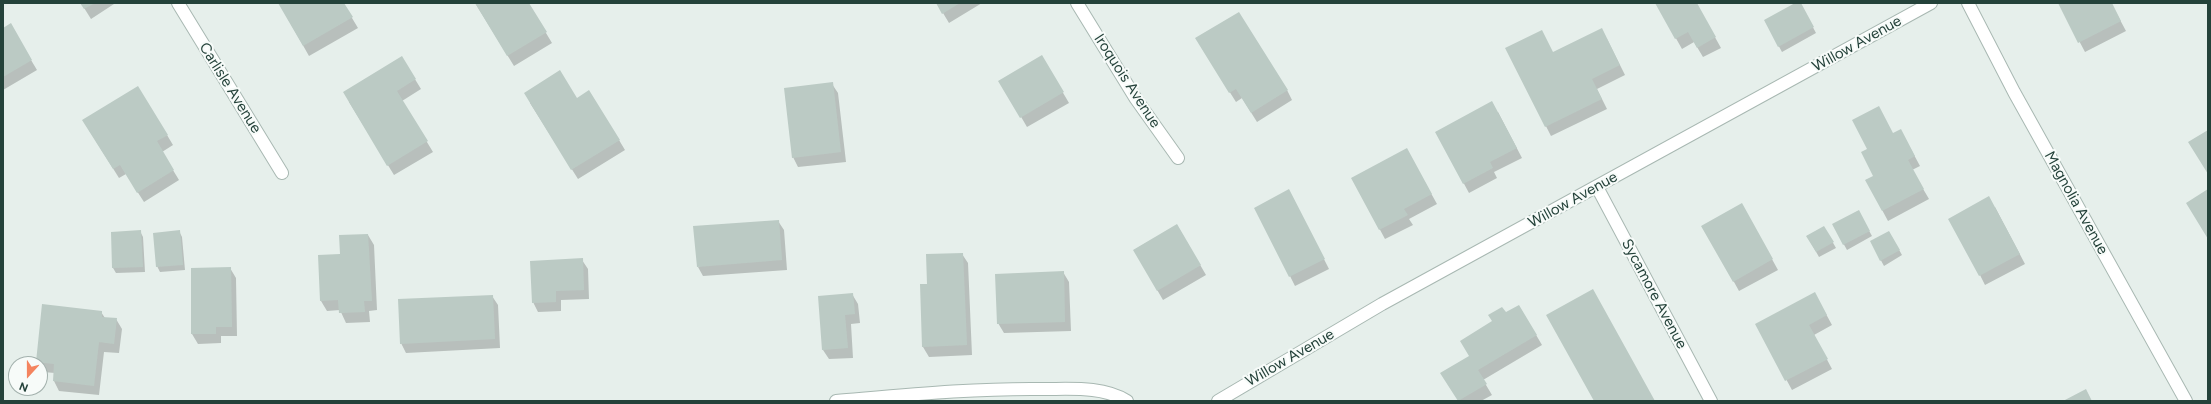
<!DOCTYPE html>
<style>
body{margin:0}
#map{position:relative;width:2211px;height:404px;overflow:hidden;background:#e6efeb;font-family:Figtree,sans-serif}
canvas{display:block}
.frame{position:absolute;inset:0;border:4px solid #24423a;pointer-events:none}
.north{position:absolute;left:8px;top:356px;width:40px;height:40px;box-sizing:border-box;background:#f7fbf9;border:1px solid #a3b1ad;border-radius:50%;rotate:201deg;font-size:11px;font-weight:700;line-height:16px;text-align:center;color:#24423a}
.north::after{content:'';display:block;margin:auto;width:14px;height:18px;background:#f4845f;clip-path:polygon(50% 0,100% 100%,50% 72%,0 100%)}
</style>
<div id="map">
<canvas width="2211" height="404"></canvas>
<div class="frame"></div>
<div class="north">N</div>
</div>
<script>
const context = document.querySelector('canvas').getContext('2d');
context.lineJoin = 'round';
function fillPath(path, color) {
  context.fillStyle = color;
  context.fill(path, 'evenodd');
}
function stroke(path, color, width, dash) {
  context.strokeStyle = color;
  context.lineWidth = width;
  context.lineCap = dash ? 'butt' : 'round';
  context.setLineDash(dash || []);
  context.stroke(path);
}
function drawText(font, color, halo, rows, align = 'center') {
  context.font = font + ' Figtree,sans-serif';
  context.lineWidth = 4;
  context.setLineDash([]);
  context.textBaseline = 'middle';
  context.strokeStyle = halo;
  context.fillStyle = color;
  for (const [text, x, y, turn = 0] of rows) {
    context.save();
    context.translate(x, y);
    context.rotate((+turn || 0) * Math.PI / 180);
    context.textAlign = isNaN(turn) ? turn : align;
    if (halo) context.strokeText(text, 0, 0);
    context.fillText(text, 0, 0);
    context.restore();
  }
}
const shadow = new Path2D(`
 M81,3H114V4L91,19Z
 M279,3H343L358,28L309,56Z
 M475,3H528L552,43L514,66Z
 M937,3H982L949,23Z
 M1656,3H1696L1721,48L1703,57L1694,42L1682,49Z
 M1797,3H1800L1816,33L1782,52L1765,21Z
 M2059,3H2111L2126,31L2085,52Z
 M10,25L37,70L3,90V29Z
 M1607,39L1625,75L1597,89L1607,109L1551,136L1506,48L1553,53Z
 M1202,48L1287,90L1292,100L1257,122L1242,98L1236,102Z
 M1042,57L1069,103L1027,127L1000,81Z
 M402,58L421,89L402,101L433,152L394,175L349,102Z
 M832,84L838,93L846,162L798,167L793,157Z
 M577,99L619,140L625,150L578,179L530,103Z
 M1498,112L1522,158L1494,172L1497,178L1469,193L1436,132Z
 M89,130L167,135L173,145L162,152L179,180L144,202L126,174L119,178Z
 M1893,134L1906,140L1920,166L1912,170L1929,199L1888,221L1866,180L1875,176L1868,149Z
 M1412,159L1437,204L1409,219L1413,225L1385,239L1352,178Z
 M1294,200L1329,269L1295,286L1290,276Z
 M1742,205L1778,270L1739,291L1703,226Z
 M1995,207L2025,264L1985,285L1980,275Z
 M1858,211L1872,236L1847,250L1833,225Z
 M778,221L784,230L787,270L703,276L698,267Z
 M1177,225L1206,275L1163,300L1134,250Z
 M1824,227L1836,248L1819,257L1807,236Z
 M140,231L143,237L145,272L116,273L113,268L112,233Z
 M179,231L182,237L185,270L160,272L157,266Z
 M1889,232L1902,255L1884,266L1871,242Z
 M368,235L374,245L377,310L369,311L370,322L346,323L340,310L327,311L321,301L341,255Z
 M962,254L968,263L972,355L929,357L923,347L921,285H928Z
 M582,260L588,269L589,299L561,300V311L538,312L533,302Z
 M230,268L236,278L237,336H221V343L198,344L192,334V269Z
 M1063,272L1069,282L1071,331L1004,333L998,323Z
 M852,294L858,304L860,323L851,324L853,358L829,359L823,350Z
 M492,296L498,305L500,348L406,353L401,343Z
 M1820,303L1832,325L1814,335L1832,369L1792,390L1756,324Z
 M43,306L101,312L105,318L116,319L122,329L119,353L104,352L99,395L59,391L54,381L55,373L43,372L40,364L37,362Z
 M1519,306L1542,345L1483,380L1492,395L1481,401H1459L1447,383L1470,356L1493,322Z`);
const building = new Path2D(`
 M80,3H95L84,9Z
 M278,3H344L353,17L303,46Z
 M475,3H529L547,32L507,56Z
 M936,3H960L942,14Z
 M1655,3H1697L1716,37L1697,48L1688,32L1675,39Z
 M1795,3H1801L1814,27L1778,47L1764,20Z
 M2058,3H2112L2121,21L2078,43Z
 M1239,12L1288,90L1251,113L1236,89L1229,93L1195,38Z
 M11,23L32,60L3,77V28Z
 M1602,28L1620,65L1592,79L1602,99L1545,127L1505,48L1542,30L1553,52Z
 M1042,55L1064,92L1020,118L998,81Z
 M402,56L416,79L397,91L428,141L387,166L343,92Z
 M560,70L577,98L589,90L620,140L571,170L524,93Z
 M833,82L841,152L792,158L784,88Z
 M138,86L168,135L157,141L174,170L137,193L120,165L113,169L82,120Z
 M1492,101L1517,148L1490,162L1493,168L1463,184L1435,132Z
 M1879,106L1893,133L1901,129L1915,156L1908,160L1924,189L1882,211L1865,180L1873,176L1861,152L1867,149L1852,120Z
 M2208,130V174L2188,142Z
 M1407,148L1432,194L1404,209L1408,215L1379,230L1351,178Z
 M1289,189L1325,259L1289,277L1254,208Z
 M2208,189V239L2186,203Z
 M1989,196L2020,254L1979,276L1948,219Z
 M1742,203L1773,259L1733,282L1701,226Z
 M1859,210L1870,231L1843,245L1832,224Z
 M779,220L782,260L697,267L693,226Z
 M1177,224L1201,265L1157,291L1133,250Z
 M1824,226L1834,242L1816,252L1806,236Z
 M141,230L143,267L112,268L111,232Z
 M180,230L183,265L156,267L153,233Z
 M1889,231L1900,250L1880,261L1870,241Z
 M368,234L372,301H364L365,312L339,313L338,300L320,301L318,255L340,254L339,235Z
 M963,253L967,345L922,347L920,284H927L926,254Z
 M583,258L584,290L556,291V302L532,303L530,261Z
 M231,267L232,327H216V334H191V268Z
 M1064,271L1065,322L997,324L995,274Z
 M1593,289L1655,401H1594L1546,315Z
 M1815,292L1827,315L1809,325L1828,359L1785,381L1755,324Z
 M853,293L855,314L845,315L848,348L822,350L818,296Z
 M493,295L495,339L400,344L398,299Z
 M42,304L102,311V317L117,318L114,344L99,342L94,386L53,381L54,364L36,362Z
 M1519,305L1537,335L1478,370L1487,384L1458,401L1440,373L1469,356L1460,341L1492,321L1488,315L1502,307L1506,312Z
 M2086,389L2092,401H2063Z`);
const minor = new Path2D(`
 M178,3L282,173
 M1077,3L1136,99L1178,158
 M1968,3L2014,92L2186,401
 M1597,187L1711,401
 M836,401C906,395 974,388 1044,389C1071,389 1103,386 1127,401
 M1218,401L1382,304L1931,3`);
const streetNames = [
 ["Willow Avenue",1857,44,-29],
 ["Iroquois Avenue",1127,81,57],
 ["Carlisle Avenue",230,88,58],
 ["Willow Avenue",1573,200,-29],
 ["Magnolia Avenue",2076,203,61],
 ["Sycamore Avenue",1654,294,62],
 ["Willow Avenue",1290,358,-30]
];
fillPath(shadow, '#0003');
fillPath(building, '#bbcac4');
stroke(minor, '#a8b8b2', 14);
stroke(minor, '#fff', 12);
drawText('15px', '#24423a', '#f7fbf9', streetNames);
</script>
